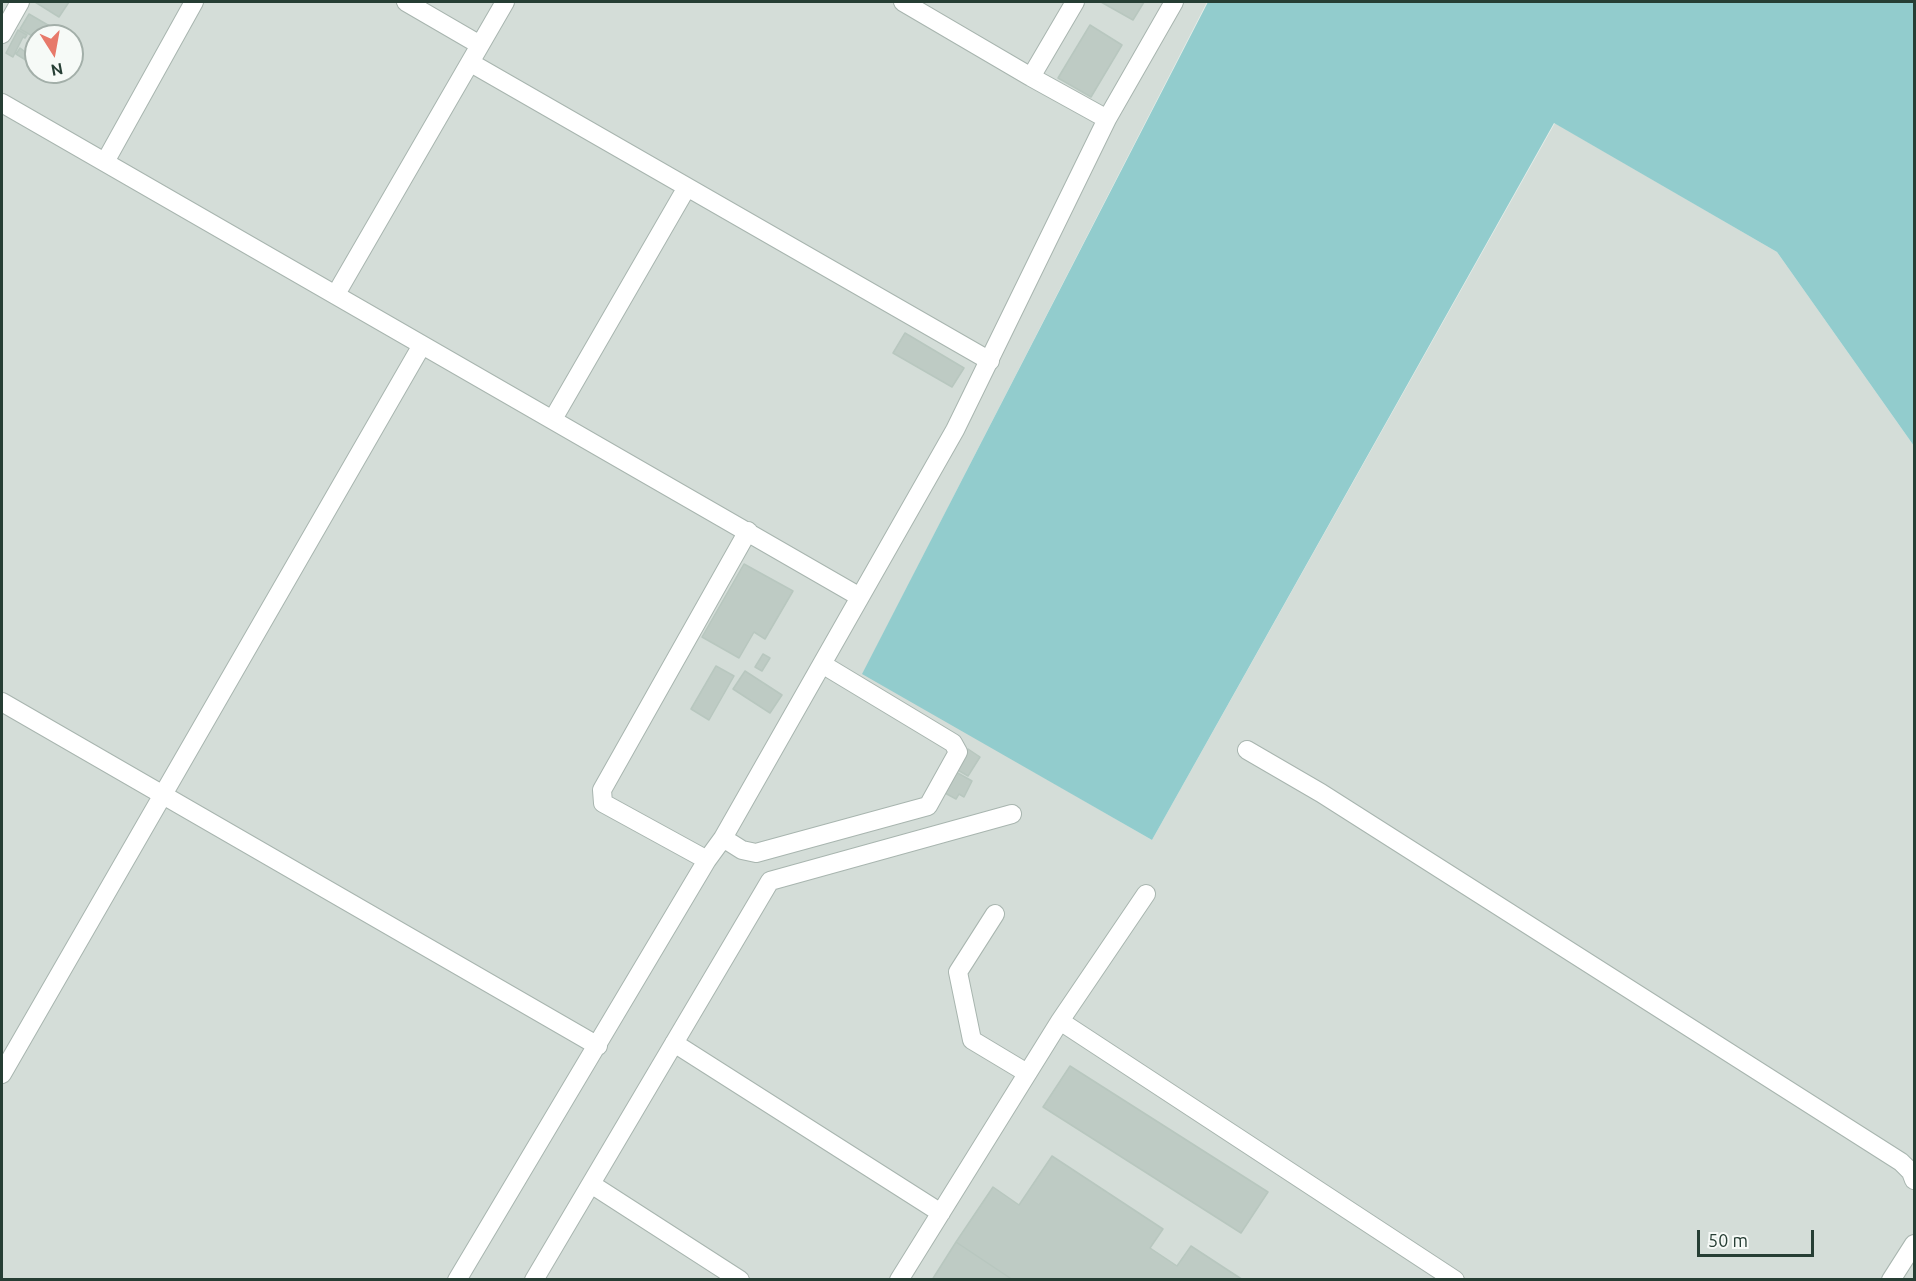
<!DOCTYPE html>
<style>
body{margin:0}
#map{position:relative;width:1916px;height:1281px;overflow:hidden;background:#e5ede9;font-family:Ubuntu,sans-serif}
canvas{display:block}
.frame{position:absolute;inset:0;border:3px solid #263e34;pointer-events:none}
.north{position:absolute;left:24px;top:24px;width:60px;height:60px;box-sizing:border-box;background:#f6faf7;border:2px solid #a3afa9;border-radius:50%;rotate:169deg;font-size:16px;font-weight:700;line-height:24px;text-align:center;color:#263e34}
.north::after{content:'';display:block;margin:auto;width:21px;height:27px;background:#e7796a;clip-path:polygon(50% 0,100% 100%,50% 72%,0 100%)}
.scale{position:absolute;left:1697px;top:1230px;width:117px;height:27px;box-sizing:border-box;border:3px solid #263e34;border-top:0;padding-left:8px;font-size:18px;line-height:21px;white-space:nowrap;color:#263e34;-webkit-text-stroke:4px #f6faf7;paint-order:stroke}
</style>
<div id="map">
<canvas width="1916" height="1281"></canvas>
<div class="frame"></div>
<div class="north">N</div>
<div class="scale">50 m</div>
</div>
<script>
const context = document.querySelector('canvas').getContext('2d');
context.lineJoin = 'round';
function fillPath(path, color) {
  context.fillStyle = color;
  context.fill(path, 'evenodd');
}
function stroke(path, color, width, dash) {
  context.strokeStyle = color;
  context.lineWidth = width;
  context.lineCap = dash ? 'butt' : 'round';
  context.setLineDash(dash || []);
  context.stroke(path);
}
const built = new Path2D(`
 M2,2H1207L863,673L1152,840L1555,123L1777,252L1914,446V1279L2,1280ZM36,36H72V72H36Z`);
const water = new Path2D(`
 M1208,2H1914V446L1777,252L1554,123L1152,840L862,674Z`);
const building = new Path2D(`
 M35,2H69L59,17Z
 M1101,2H1144L1133,20Z
 M29,14L53,28L48,36H36V38L20,29Z
 M1090,25L1122,45L1091,97L1058,78Z
 M18,30L27,35L25,38L23,37L13,57L6,53Z
 M20,48L32,57L29,62L16,54Z
 M905,333L964,368L952,387L893,353Z
 M744,564L793,591L765,639L754,632L739,658L702,637Z
 M763,654L770,658L762,671L755,667Z
 M716,666L734,676L709,720L691,709Z
 M745,671L782,695L770,713L733,689Z
 M968,749L980,757L968,776L956,769Z
 M956,772L972,781L964,797L959,794L956,799L945,793Z
 M1070,1066L1268,1192L1241,1233L1043,1107Z
 M1052,1156L1163,1229L1150,1248L1177,1266L1191,1246L1243,1280H1013L956,1242L993,1187L1019,1205Z
 M956,1242L1013,1280H932Z`);
const minor = new Path2D(`
 M406,2L480,45
 M903,2L1031,77L1107,119
 M2,34L20,2
 M471,63L990,361
 M1031,77L1075,2
 M2,103L860,597
 M105,162L194,2
 M336,294L505,2
 M553,419L687,187
 M2,702L598,1046
 M1247,750L1321,793L1901,1162L1911,1172L1914,1180
 M723,838L742,850L756,853L928,806L958,752L953,743L822,664
 M707,860L603,803L602,790L748,531
 M995,914L958,972L972,1040L1027,1073
 M1060,1021L1455,1280
 M674,1043L941,1213
 M2,1074L422,345
 M591,1184L740,1280
 M457,1280L707,860L723,838L955,430L1107,119L1174,2
 M534,1280L770,881L1012,814
 M899,1280L1060,1021L1146,894
 M1891,1280L1914,1244`);
fillPath(built, '#d4ddd8');
fillPath(water, '#92cccd');
fillPath(building, '#becbc4');
stroke(building, '#b8c7bf', 1.5);
stroke(minor, '#a8b5af', 20);
stroke(minor, '#fff', 18);
</script>
